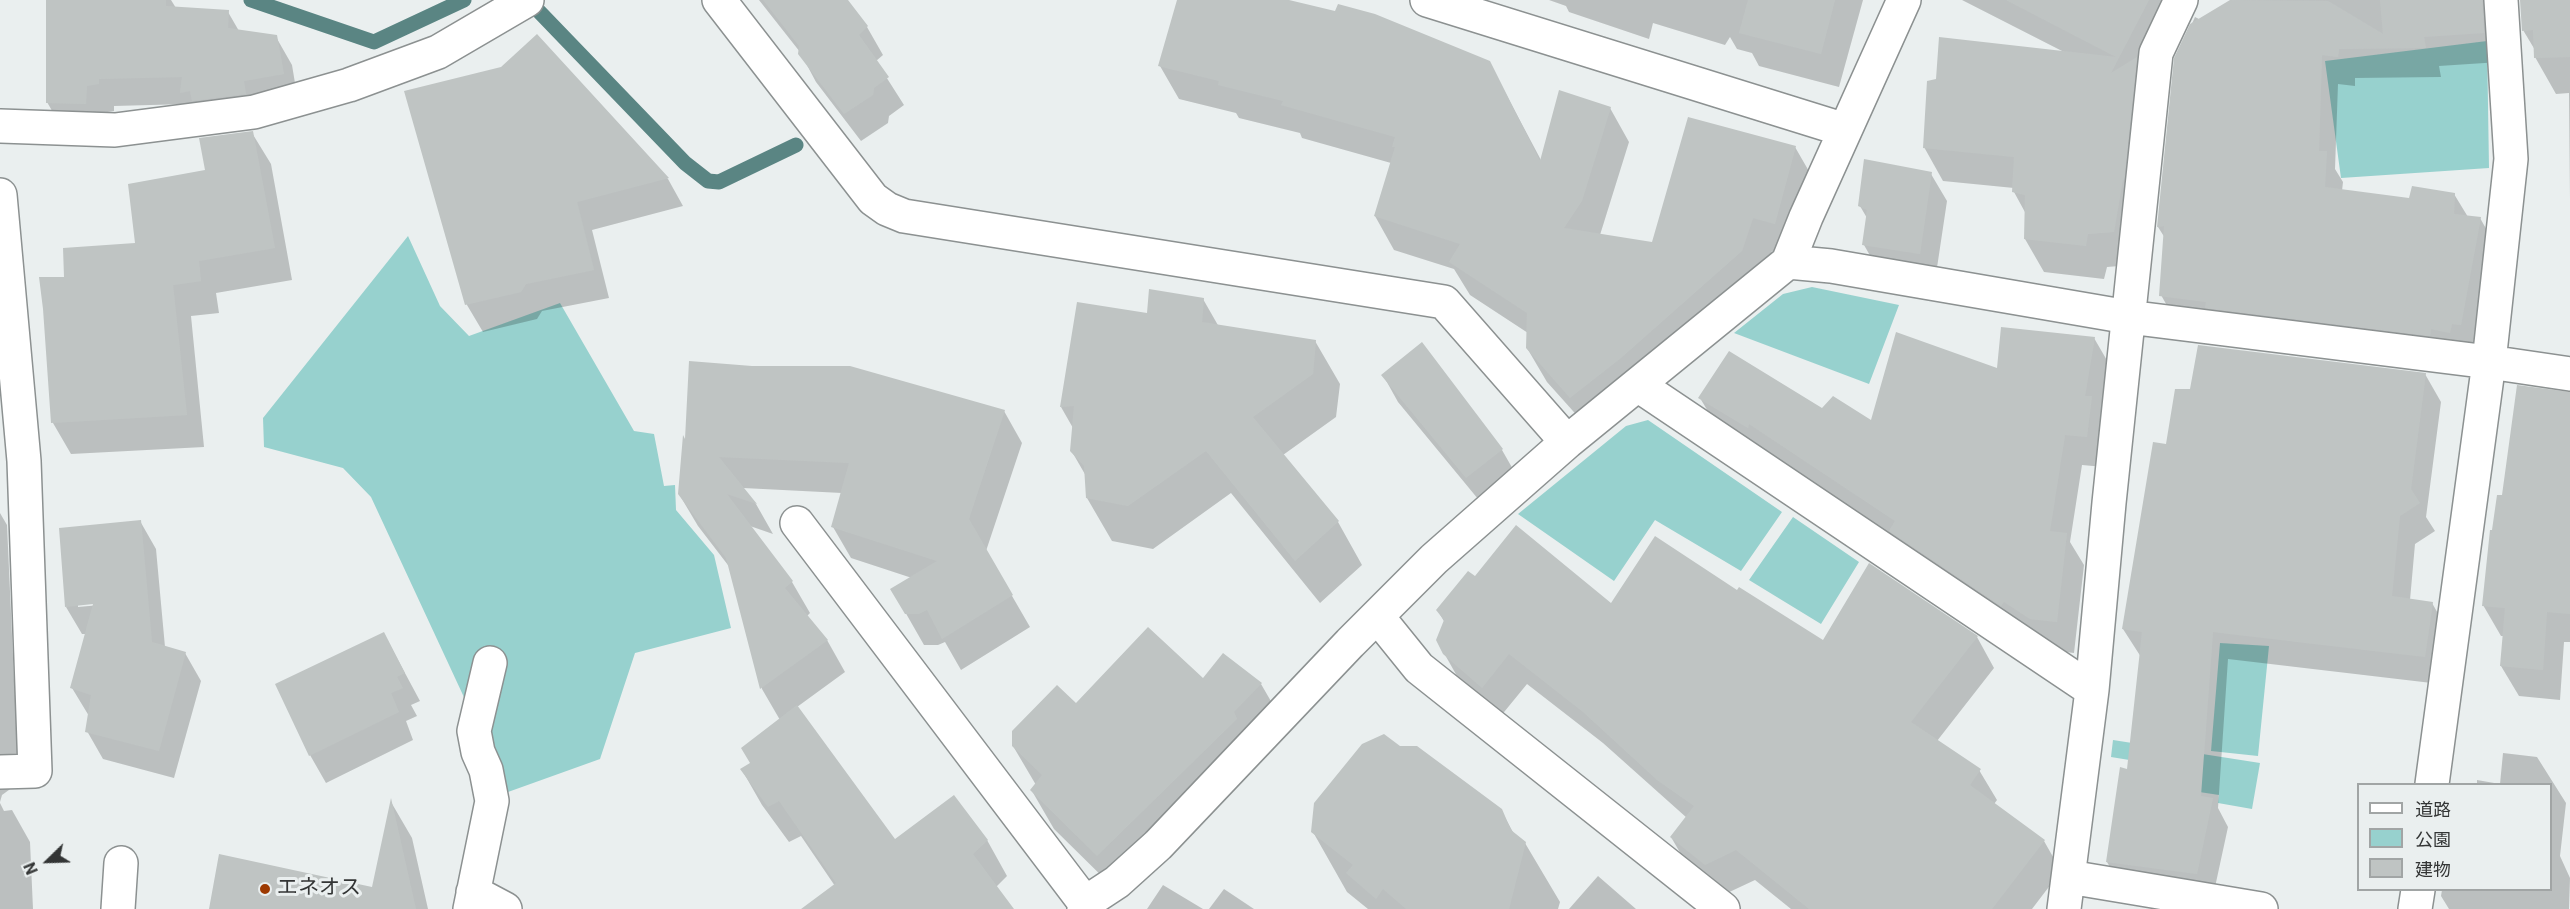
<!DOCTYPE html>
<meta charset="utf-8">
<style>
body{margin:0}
#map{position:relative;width:2570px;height:909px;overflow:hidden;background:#eaefef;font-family:Roboto,"Noto Sans JP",sans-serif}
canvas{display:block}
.legend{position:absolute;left:2357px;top:783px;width:195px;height:108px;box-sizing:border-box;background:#eaefef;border:2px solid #a1a5a5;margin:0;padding:8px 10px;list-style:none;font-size:18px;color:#333535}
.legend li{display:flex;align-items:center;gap:12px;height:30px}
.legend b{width:30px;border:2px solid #a1a5a5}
.north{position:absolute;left:18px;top:831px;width:60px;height:60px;-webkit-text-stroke:4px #eaefef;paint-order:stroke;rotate:247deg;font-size:16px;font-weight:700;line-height:24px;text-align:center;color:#333535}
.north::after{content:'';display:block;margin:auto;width:21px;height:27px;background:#333535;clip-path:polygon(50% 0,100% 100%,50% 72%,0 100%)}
</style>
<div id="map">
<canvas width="2570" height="909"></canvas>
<ul class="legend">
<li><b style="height:8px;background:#fff"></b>道路</li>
<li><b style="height:16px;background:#97d1ce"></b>公園</li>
<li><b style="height:16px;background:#bfc4c3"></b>建物</li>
</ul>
<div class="north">N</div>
</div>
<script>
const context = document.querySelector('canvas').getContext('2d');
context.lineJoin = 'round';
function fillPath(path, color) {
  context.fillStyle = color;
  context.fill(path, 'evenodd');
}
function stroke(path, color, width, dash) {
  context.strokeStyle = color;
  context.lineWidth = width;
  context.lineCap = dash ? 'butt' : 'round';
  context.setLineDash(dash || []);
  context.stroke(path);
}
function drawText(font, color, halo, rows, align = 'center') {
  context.font = font + ' Roboto,"Noto Sans JP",sans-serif';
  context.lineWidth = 6;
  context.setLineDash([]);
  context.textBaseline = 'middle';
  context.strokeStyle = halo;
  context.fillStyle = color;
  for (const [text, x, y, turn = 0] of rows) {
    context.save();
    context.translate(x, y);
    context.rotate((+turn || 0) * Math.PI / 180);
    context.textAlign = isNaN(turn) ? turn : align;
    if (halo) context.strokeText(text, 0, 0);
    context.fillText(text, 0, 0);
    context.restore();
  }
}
const green = new Path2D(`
 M2487,41L2489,168L2341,178L2325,61Z
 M408,236L440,306L469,336L560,303L634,431L654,434L664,486L675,485L676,510L714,555L731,628L635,653L600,759L508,792L371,497L343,468L264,447L263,418Z
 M1812,287L1899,305L1869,384L1734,333L1783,294Z
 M1648,420L1782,512L1741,571L1655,520L1614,581L1518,514L1626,426Z
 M1793,517L1859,562L1821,624L1749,580Z
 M2220,643L2269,646L2258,756L2211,751Z
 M2113,740L2260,763L2252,809L2218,803L2219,795L2173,788L2166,766L2111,757Z`);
const shadow = new Path2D(`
 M47,0H171L176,8L228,12L239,31L276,37L292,65L298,101L114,106V111L102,113L63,130L47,102Z
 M759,0H844L867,27L883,55L876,61L904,105L889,116L888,123L861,141L816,82L800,52Z
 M1179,0H1282L1489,62L1542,162L1610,108L1629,142L1600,235L1653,243L1795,147L1814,180L1794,256L1772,251L1761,285L1590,430L1547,382L1527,348L1528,333L1470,295L1454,269L1394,250L1375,216L1391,163L1302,138L1300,133L1239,118L1236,113L1179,99L1160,66Z
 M1549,0H1863L1839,87L1759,66L1752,53L1737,49L1730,37L1725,45L1653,23L1649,39L1569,12L1566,6Z
 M1962,0H2169L2132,265L2107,267L2104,279L2044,272L2025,239L2026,214L2014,192V188L1943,181L1924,147L2064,52Z
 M2233,0H2483L2499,28L2500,62L2439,66L2441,77L2355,78V86L2338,84L2335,169L2343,182L2342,191L2410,200L2454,194L2468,217L2480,218L2497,248L2478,354L2178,325L2161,295L2165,238L2158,227L2176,59L2195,17L2201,20Z
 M2521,0H2570V200L2569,93L2556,94L2535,57V50L2523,30Z
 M537,36L668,179L683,206L592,230L609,298L542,311L537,319L483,332L467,305L406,93L502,69Z
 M252,133L271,164L292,280L216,293L219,313L191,316L204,447L71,454L53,423L66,278L137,245L207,171Z
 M1931,174L1947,201L1935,281L1880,273L1864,245L1867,218L1860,206Z
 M1203,299L1219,327L1315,341L1340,384L1336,417L1283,455L1338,522L1362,565L1320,603L1231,493L1153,549L1112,541L1087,498L1086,476L1071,450L1073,428L1061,407L1148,315Z
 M2094,338L2112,369L2104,467L2082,465L2070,542L2084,565L2074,653L2048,650L1718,428L1700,398L1822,410L1872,422L1998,370Z
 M1421,344L1502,450L1518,478L1483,505L1398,402L1383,375Z
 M2425,374L2441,402L2426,517L2435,531L2415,544L2410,600L2432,603L2448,631L2440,684L2228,659L2218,808L2228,827L2212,901L2123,889L2107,862L2128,770L2141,657L2123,629L2167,446Z
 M2570,394V642H2564L2560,700L2519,696L2501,666L2504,636H2501L2483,605L2503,496Z
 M1004,411L1022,443L986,551L1030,627L961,670L945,642L938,645H924L892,589L912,578L851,558L833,527L842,493L743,488L756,504L773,534L750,526L792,582L810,613L807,616L827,640L845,672L797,707L895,842L987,840L1007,876L996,887L1011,909H804L835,886L801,836L789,842L762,805L742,770L752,764L780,720L762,689L731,569L698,526L679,494L687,443Z
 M0,513L7,525L14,680L26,702L28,761L13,787L2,795L0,802Z
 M140,521L156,549L165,647L185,653L201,681L174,778L103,759L87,731L89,716L72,688L86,634H82L66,607ZM100,602V605L78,607V604Z
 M1475,578L1611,606L1737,592L1824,642L1977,637L1994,668L1937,741L1979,770L1997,800L1994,804L2044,841L2061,871L2032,909H1791L1755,880L1723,895L1689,868L1671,837L1687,818L1603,743L1527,684L1500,717L1462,685L1444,653L1445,623L1438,611Z
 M384,634L420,701L411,705L417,716L406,721L413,740L326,783L310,755Z
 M1261,684L1283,722L1119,893L1054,829L1032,791L1036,785L1013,746L1076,706Z
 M2503,753L2537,757L2566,803L2560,856L2570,878L2569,909H2449L2441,896L2442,890H2550V784H2477V780L2500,784Z
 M391,802L412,838L428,909H210L373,888Z
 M0,803L4,811L12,810L30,842L33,909H0Z
 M1501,810L1514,834L1525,843L1560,902L1558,909H1368L1347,892L1313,832Z
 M1598,876L1636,909H1569Z
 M1163,885L1203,909H1147Z
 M1224,889L1254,909H1209Z`);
const stream = new Path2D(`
 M251,0L374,42L464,0
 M528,0L685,163L708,181L719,182L796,145`);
const building = new Path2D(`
 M46,0H166V6L229,10L228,28L277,35L284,74L244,81L246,94L192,101L190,91L180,93L182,77L99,79V84L87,86L86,104L46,103Z
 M763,0H848L868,26L859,35L889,77L874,88L873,95L844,114L798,54L799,46Z
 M1177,0H1289L1335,11L1338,4L1375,14L1490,61L1540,161L1559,90L1611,107L1582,201L1564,228L1652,242L1688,117L1796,146L1775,224L1753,218L1742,251L1621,358L1570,398L1526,348L1527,313L1449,262L1460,244L1374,216L1395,147H1392L1395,137L1281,105L1283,101L1218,85L1219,81L1158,66Z
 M1748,0H1835L1821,54L1739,33Z
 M2006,0H2149L2111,73L2137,57L2124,181L2123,179L2114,232L2088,234L2086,246L2024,239L2025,195L2012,192L2014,157L1923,148L1927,81L1936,79L1939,37L2116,57Z
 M2230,0L2328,1L2383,34L2380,0H2482L2484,33L2424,37L2426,48L2339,49L2338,57L2322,55L2319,151H2327L2325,187L2409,198L2412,186L2455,193L2454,214L2481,217L2461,325L2452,324L2450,333L2431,329L2430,336L2205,308L2206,302L2159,296L2164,226L2157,227L2174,58L2190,24Z
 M2520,0H2570V57L2534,58L2533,30L2522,31Z
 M537,34L669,178L577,202L594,270L526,284L521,292L465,305L404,91L501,67Z
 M253,131L275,248L199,261L201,281L173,285L187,415L51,423L43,309L39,277H64L63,248L135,243L128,184L205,170L199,138Z
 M1864,159L1932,172L1920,254L1862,245L1867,210L1858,206Z
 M1149,289L1204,298L1202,322L1316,340L1313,374L1253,417L1339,521L1295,561L1206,451L1128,506L1086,498L1084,466L1070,451L1074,406L1060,407L1077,302L1147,313Z
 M2001,327L2095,337L2085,396H2092L2087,437L2065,435L2050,531L2067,533L2057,622L2030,619L2004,602L2001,606L1889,531L1895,521L1749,424L1748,428L1698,398L1729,351L1822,408L1833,396L1871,420L1896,332L1997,368Z
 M1422,342L1503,449L1466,478L1381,375Z
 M2198,345L2426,373L2411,489L2420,503L2400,516L2392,596L2433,602L2425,657L2213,632L2201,796L2213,798L2197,874L2106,862L2120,767L2127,769L2142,632L2122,629L2153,442L2166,444L2175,389H2190Z
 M689,361L752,366H850L1005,410L969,519L1013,595L942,639L927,610L919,614H905L890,589L937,561L831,527L849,463L719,457L757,504L727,494L793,581L785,588L828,640L760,689L726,558L678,494L683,435L685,439Z
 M2517,385L2570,392V614L2547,612L2543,670L2500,666L2505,608L2482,606L2490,530H2492L2497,495H2502Z
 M141,520L152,642L186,652L159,751L85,732L91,695L70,688L93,604L65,607L59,528Z
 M1516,525L1611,603L1655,536L1737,590L1739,587L1823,640L1869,563L1978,636L1911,722L1981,769L1970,785L2045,840L1992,909H1809L1736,850L1705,865L1670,837L1694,806L1657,780L1583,712L1509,654L1482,688L1443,654L1436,640L1444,620L1436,610L1468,571L1475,576Z
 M1148,627L1203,678L1223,653L1262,683L1234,712L1237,719L1097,856L1030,790L1042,775L1012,746V731L1057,685L1076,703Z
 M384,632L405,673L397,677L403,688L391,693L399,712L309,756L275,684Z
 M797,705L895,839L954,795L988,840L973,854L1014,909H801L836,883L779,801L768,807L740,769L750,763L741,748Z
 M1384,734L1400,746H1417L1502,809L1511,830L1526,842L1509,909H1406L1383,889L1376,899L1346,873L1353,865L1311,832L1314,803L1362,744Z
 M391,798L416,909H209L219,854L372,887Z`);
const minor = new Path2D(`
 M719,0L873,199L887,209L904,216L1444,302L1567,442
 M1427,0L1845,130
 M0,126L115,130L254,112L349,85L438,52L527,0
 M0,195L24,461L35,771L0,772
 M1788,262L1831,266L2128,317L2489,362L2570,374
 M1638,385L2092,690
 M797,523L1085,903
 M1377,616L1419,668L1723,909
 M2432,784L2489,362L2511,159L2501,0
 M2069,877L2261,909
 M473,892L505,909
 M118,909L121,863
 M470,909L492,801L486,770L478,752L474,731L490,663
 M1084,909L1085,903L1117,882L1158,845L1350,643L1434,559L1567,442L1788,262L1806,217L1904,0
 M2064,909L2092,690L2109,503L2156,53L2181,0
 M2415,909L2418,890`);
const markers = [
 [265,889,6,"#9d3901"]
];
const poiNames = [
 ["エネオス",277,889]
];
fillPath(green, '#97d1ce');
fillPath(shadow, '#0003');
stroke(stream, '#5a8583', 15);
fillPath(building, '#bfc4c3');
stroke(minor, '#8c9191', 36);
stroke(minor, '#fff', 33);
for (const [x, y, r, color] of markers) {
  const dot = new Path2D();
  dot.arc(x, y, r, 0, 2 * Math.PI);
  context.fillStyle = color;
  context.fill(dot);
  stroke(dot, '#eaefef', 2);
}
drawText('21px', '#333535', '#eaefef', poiNames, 'left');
</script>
